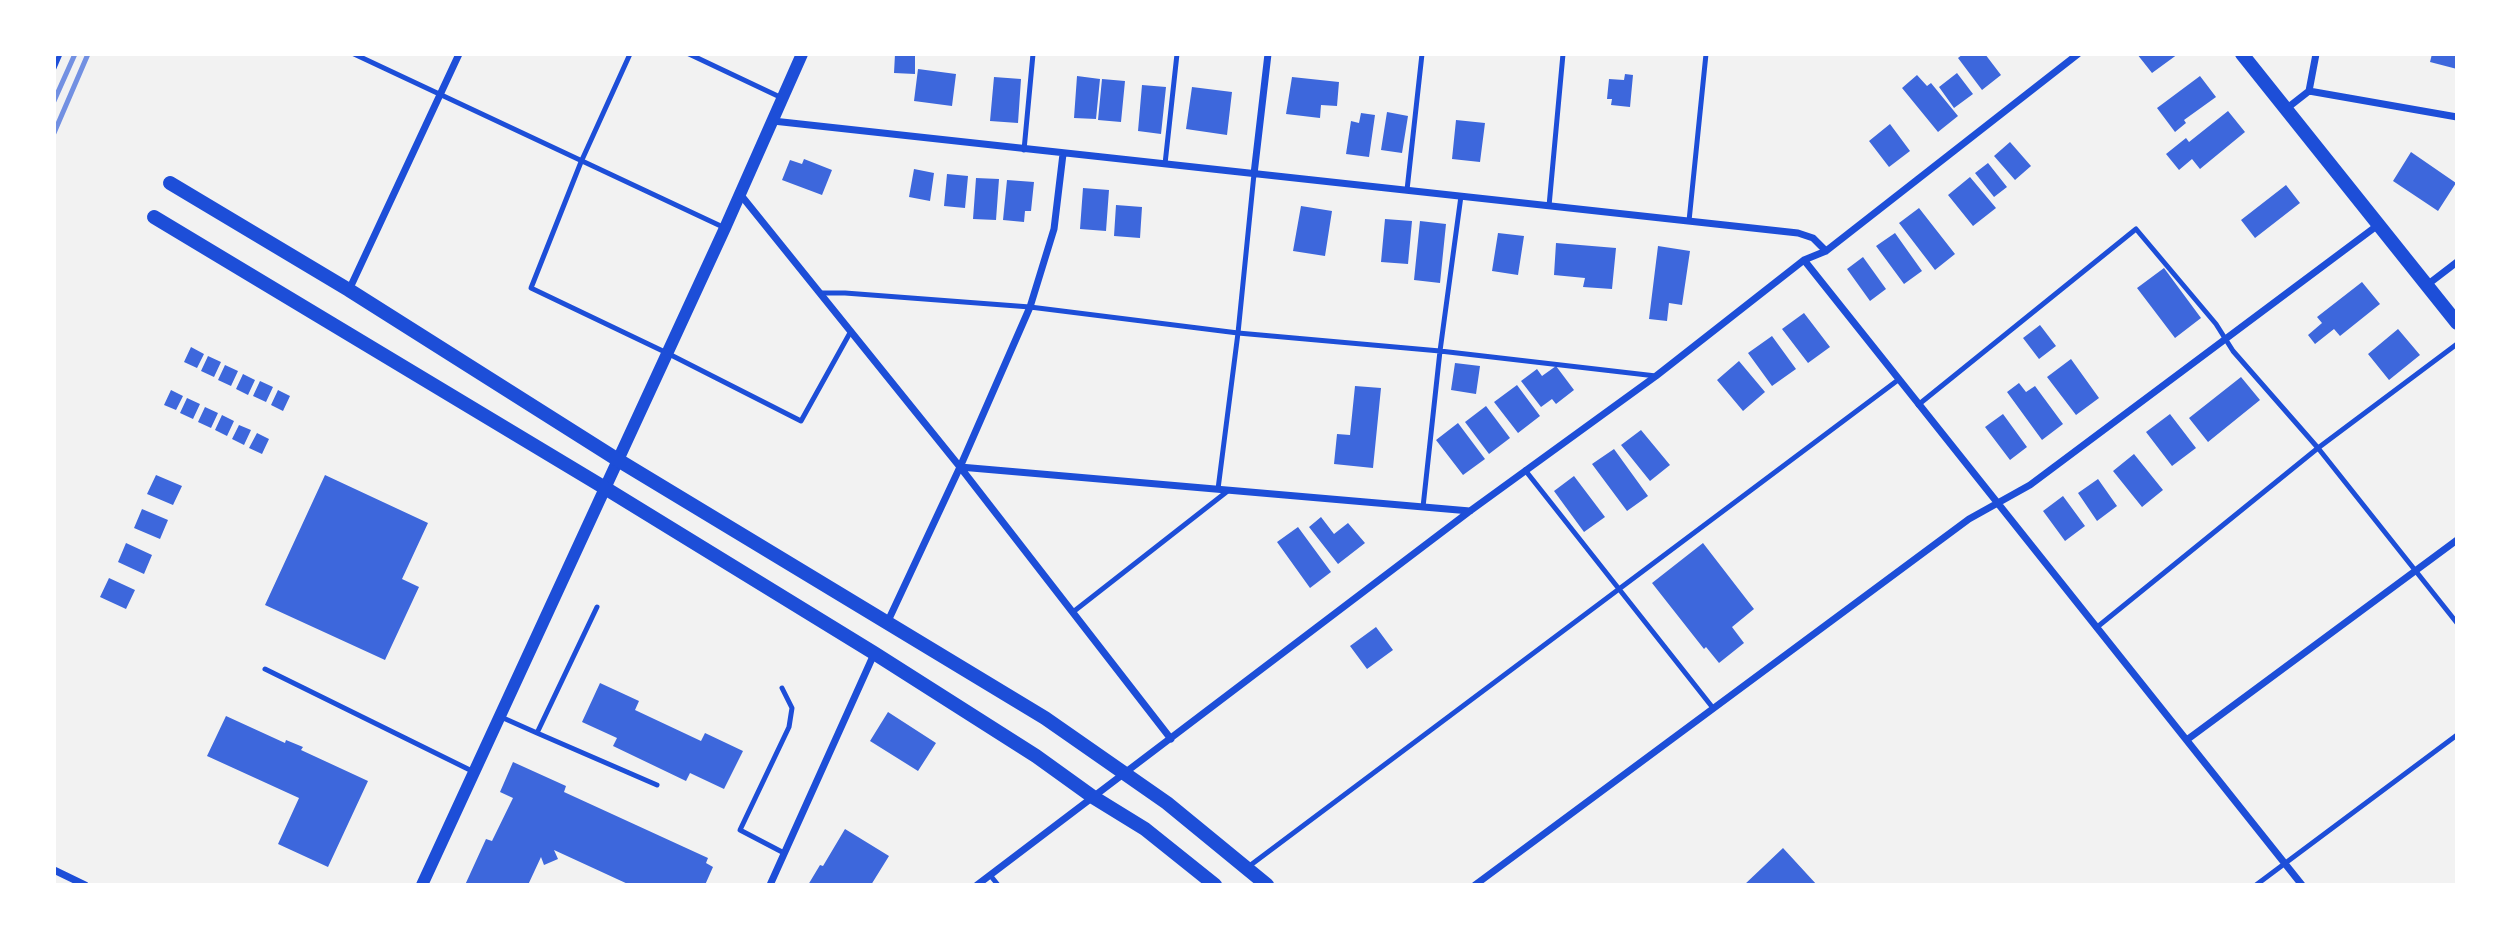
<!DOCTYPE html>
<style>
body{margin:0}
#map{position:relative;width:2511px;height:939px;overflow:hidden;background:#f2f2f2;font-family:"IBM Plex Sans",sans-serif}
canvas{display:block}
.frame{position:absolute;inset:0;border:56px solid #fff;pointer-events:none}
</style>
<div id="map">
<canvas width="2511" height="939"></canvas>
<div class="frame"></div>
</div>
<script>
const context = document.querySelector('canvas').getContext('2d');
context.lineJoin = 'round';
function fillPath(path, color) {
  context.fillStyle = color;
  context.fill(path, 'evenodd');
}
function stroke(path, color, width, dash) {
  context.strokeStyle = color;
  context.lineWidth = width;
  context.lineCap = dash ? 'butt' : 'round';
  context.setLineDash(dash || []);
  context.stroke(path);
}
const building = new Path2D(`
 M895,54H915V74L894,73Z
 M1963,54H1985L2001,75L1982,90L1958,58Z
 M2137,54H2178L2152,73Z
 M2432,54H2457V69L2430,62Z
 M918,69L956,74L952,106L914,101Z
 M1957,73L1973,94L1954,108L1939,87Z
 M1625,74L1633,75L1630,107L1611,105L1612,99H1607L1609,79L1624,80Z
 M1917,75L1927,86L1931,83L1958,116L1938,132L1902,88Z
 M1077,76L1100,79L1096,119L1074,118Z
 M2200,76L2216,97L2184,120L2186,123L2175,132L2157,108Z
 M994,77L1021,79L1018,123L990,121Z
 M1292,77L1339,82L1337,106L1321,105L1320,118L1286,114Z
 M1102,79L1125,81L1121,122L1098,120Z
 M1142,85L1166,87L1161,134L1138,131Z
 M1192,87L1232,92L1227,135L1186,129Z
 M2228,111L2245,132L2200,169L2192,159L2179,170L2166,154L2186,138L2189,142Z
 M1387,112L1408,116L1402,153L1381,150Z
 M1361,113L1375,115L1369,157L1346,154L1351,121L1359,123Z
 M1456,120L1485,123L1480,162L1452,159Z
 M1890,124L1910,151L1889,167L1869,141Z
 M2010,142L2031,166L2015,180L1994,156Z
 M2411,152L2456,183L2438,211L2393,181Z
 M804,159L832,170L822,195L782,180L790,160L802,164Z
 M1988,163L2007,187L1994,197L1975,173Z
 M914,169L934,173L930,201L909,197Z
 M947,174L968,176L965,208L944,206Z
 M1970,177L1996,208L1973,226L1948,195Z
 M976,178L999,179L996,220L973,219Z
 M1007,180L1034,182L1031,211H1025L1024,222L1003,220Z
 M2286,185L2300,203L2255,238L2241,220Z
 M1083,188L1109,190L1106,231L1080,229Z
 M1116,205L1142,207L1140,238L1114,236Z
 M1301,206L1332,211L1325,256L1293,251Z
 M1919,208L1955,254L1935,270L1899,223Z
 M1385,219L1412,221L1408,264L1381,262Z
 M1420,221L1446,224L1440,283L1414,280Z
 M1498,233L1524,236L1518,275L1492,271Z
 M1895,233L1922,271L1904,284L1876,246Z
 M1556,243L1616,248L1612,289L1583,287L1585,278L1554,275Z
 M1658,246L1690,251L1682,305L1669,303L1667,321L1649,319Z
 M1863,257L1886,289L1870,301L1847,269Z
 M2164,268L2201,318L2175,338L2137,288Z
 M2362,282L2380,304L2340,336L2334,329L2315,344L2308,335L2322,323L2317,317Z
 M1804,313L1830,347L1808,363L1782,329Z
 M2040,325L2056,346L2039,359L2023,338Z
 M2398,329L2420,355L2389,380L2368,354Z
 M1772,336L1796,369L1772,386L1748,353Z
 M191,347L204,354L197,368L184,362Z
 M208,356L221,362L214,377L201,371Z
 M2071,359L2099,398L2076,415L2047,377Z
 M1739,361L1765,392L1743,411L1717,380Z
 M1455,363L1480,366L1476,394L1451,390Z
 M225,365L238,371L231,386L218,380Z
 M1556,366L1574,390L1556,404L1552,399L1541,407L1521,381L1537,369L1542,376Z
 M243,374L255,380L248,395L236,389Z
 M2241,377L2260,400L2208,442L2189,418Z
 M260,381L273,387L266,402L253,396Z
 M2019,383L2026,392L2035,386L2063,424L2042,440L2007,392Z
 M1517,385L1540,416L1518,433L1494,402Z
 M1355,386L1381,388L1373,468L1334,464L1337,434L1350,435Z
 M171,390L183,396L176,410L164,405Z
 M278,390L290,396L283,411L271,405Z
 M187,398L200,404L193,419L180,413Z
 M1486,406L1510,438L1489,454L1465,422Z
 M205,407L218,413L211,428L198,422Z
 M2003,414L2027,447L2010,460L1985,427Z
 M2170,414L2196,448L2172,466L2146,432Z
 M222,415L234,421L227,436L215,430Z
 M1458,423L1485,459L1463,475L1436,440Z
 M239,425L251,430L244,445L232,439Z
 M1641,430L1670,465L1650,481L1621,445Z
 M257,433L269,439L262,454L249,448Z
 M1614,449L1648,496L1627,511L1592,464Z
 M2134,454L2163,490L2142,507L2113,471Z
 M156,475L182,486L173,505L147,494Z
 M325,475L428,523L402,579L419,587L385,660L265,605Z
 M1574,476L1605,517L1584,532L1554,491Z
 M2098,479L2117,506L2097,521L2078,493Z
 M2063,496L2085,526L2065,541L2043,511Z
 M142,509L168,520L160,539L134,528Z
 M1321,517L1334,534L1348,523L1365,543L1338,564L1309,527Z
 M1298,527L1331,572L1310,588L1277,542Z
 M126,543L152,555L144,574L118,562Z
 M1703,543L1754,609L1732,627L1744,643L1719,663L1706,647L1704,649L1652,583Z
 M109,578L135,590L126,609L100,597Z
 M1376,627L1393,650L1367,669L1350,646Z
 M600,683L639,701L635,710L701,741L705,733L743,751L724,789L690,773L686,781L613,746L617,738L582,722Z
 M888,712L936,743L918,771L870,741Z
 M226,716L285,743L286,740L303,747L301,750L368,781L328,867L278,844L299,798L207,756Z
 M513,762L566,786L564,792L708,858L706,863L713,867L705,885H630L554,850L558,859L544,865L541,857L528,885H465L486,839L492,841L513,798L500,792Z
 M845,829L889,856L871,885H808L820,865L823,866Z
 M1783,848L1817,885H1744Z`);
const service = new Path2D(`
 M354,54L725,228
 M630,54L581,162L531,288L667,353L801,421L851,331
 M689,54L782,98
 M54,68L60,54
 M1024,150L1033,54
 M1165,164L1177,54
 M1407,190L1422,54
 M1549,206L1563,54
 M1689,221L1706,54
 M820,293H845L1030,307L1238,333L1440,351L1656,376
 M1918,405L2136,229L2216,324L2233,351L2318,448L2457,623
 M1525,470L1713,708
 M1218,489L1238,333L1254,174
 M1423,507L1440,351L1461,196
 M1073,612L1229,490
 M2096,628L2318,448L2457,344
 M265,669L474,772
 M782,688L792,708L789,727L740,830L784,853
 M501,717L537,733L597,607
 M537,733L657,785
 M1248,867L1898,380
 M990,875L998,885
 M2256,885L2457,735`);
const minor = new Path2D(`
 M2309,91L2316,54
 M2286,109L2309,91L2457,117
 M773,121L1798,233L1813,238L1826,251
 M1254,174L1268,54
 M740,194L960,467L1171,739
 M1804,260L2302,885
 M2427,285L2457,262
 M349,290L459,54
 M960,467L1470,511
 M888,621L960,467L1030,307L1054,229L1063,154
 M2188,739L2457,540
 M54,870L85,885
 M770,885L874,654
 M977,885L1470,511L1656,376L1804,260L1826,251L2078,54
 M1475,885L1969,519L2030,485L2378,225`);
const tertiary = new Path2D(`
 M422,885L725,228L802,54`);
const secondary = new Path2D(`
 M2242,54L2457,323
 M170,183L349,290L618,460L1045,718L1167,803L1267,885
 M154,217L605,488L874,653L1036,756L1093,797L1145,829L1215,885`);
const rail = new Path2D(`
 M54,101L75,54
 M54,133L88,54`);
fillPath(building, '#3d67dc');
stroke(service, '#1d4ed8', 5);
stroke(minor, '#1d4ed8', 7);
stroke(tertiary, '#1d4ed8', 12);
stroke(secondary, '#1d4ed8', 14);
stroke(rail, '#7290e2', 5);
</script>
